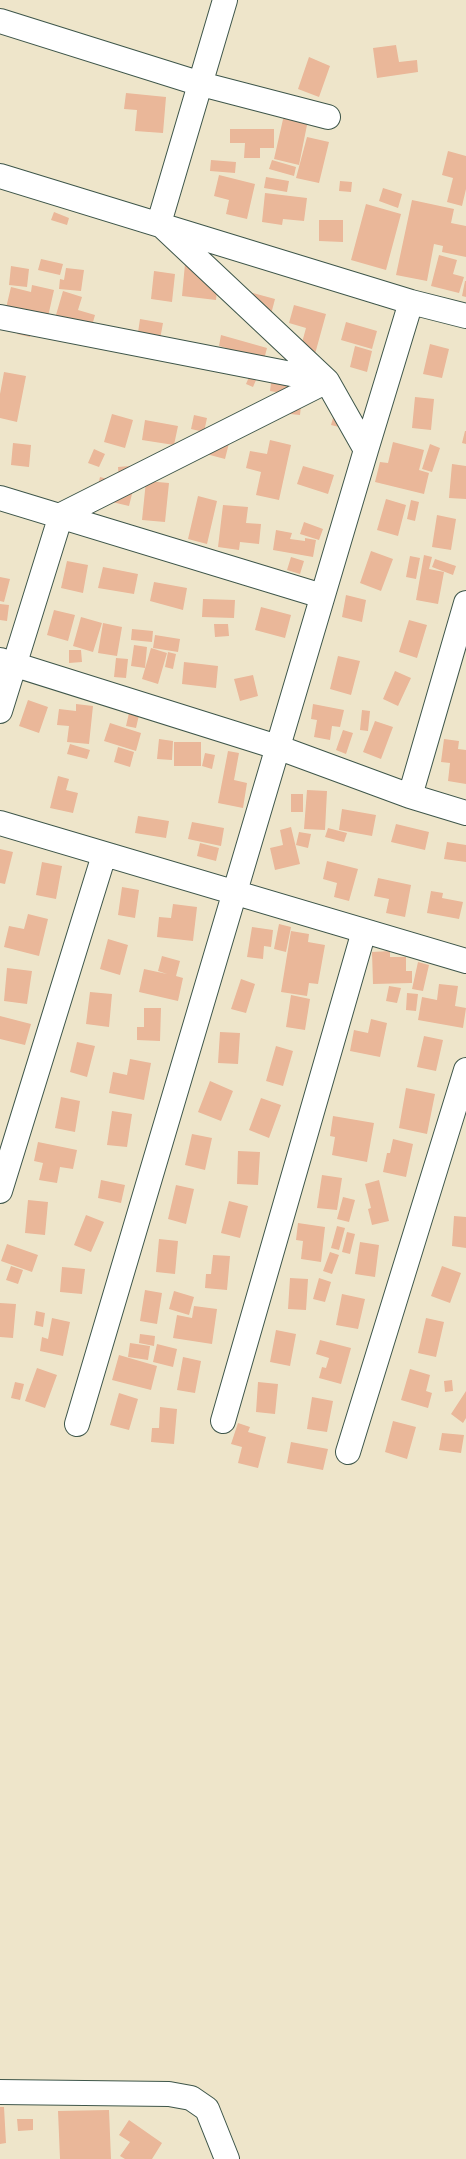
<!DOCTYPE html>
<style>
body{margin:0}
canvas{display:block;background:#eee5ca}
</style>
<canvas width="466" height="2159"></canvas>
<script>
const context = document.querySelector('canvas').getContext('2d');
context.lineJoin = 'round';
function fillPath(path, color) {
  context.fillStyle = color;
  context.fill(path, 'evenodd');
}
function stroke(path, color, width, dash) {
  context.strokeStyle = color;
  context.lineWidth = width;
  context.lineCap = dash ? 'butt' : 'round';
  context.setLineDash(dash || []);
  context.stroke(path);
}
const building = new Path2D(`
 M396,45L399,62L417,60L418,72L377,78L373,48Z
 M309,57L330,66L319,97L298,89Z
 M126,93L166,97L163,133L135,131L137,110L124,109Z
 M284,115L308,120L299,165L274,159Z
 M230,129H274V148H260V158H244L245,143H230Z
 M307,137L329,142L319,183L296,178Z
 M448,151L466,156V189L462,206L447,202L453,178L442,175Z
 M211,160L236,162L235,173L210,171Z
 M272,160L296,167L294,176L269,169Z
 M219,175L255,184L247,219L226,214L229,200L214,196Z
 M266,177L289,181L287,192L264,188Z
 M340,181L352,182L351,192L339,191Z
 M383,188L402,194L398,208L379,201Z
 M265,193L307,198L304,221L283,219L282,225L262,222Z
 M412,200L454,209L451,223L466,226V257L442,252L443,246L434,244L427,281L396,275Z
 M366,204L401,214L386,270L351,260Z
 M54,212L69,218L67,225L51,220Z
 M319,220H343V242L319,241Z
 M439,255L457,260L453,274L464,277L459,293L431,286Z
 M41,259L63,264L60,275L38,270Z
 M185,264L210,267L218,281L216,300L182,296Z
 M11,266L29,269L27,287L9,285Z
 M66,268L84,270L81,291L59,289L60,279L64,280Z
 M154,271L175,274L172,302L151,299Z
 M465,281H466V297L462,296Z
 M32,285L54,290L45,330L32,327L30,337L17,334L23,311L6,308L11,287L31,292Z
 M242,290L275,299L270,318Z
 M63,291L82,297L78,310L95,315L90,333L51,332Z
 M294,305L326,314L315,354L300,350L306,328L289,323Z
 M140,319L163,323L158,350L136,346Z
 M346,322L377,331L372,349L341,340Z
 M221,335L267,348L261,371L223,361L226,348L219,346Z
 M430,344L449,349L442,378L423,374Z
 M355,346L372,351L367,372L350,367Z
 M252,370L259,373L253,387L246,384Z
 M4,372L26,376L17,422L0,418V394Z
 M272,375L304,378L300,415L280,413L282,393L270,391Z
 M415,397L434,399L431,430L412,428Z
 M335,411L343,413L339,427L331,425Z
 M112,414L133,420L125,448L104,442Z
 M194,415L207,418L204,432L191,429Z
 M145,420L178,426L174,445L142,440Z
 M465,431H466V444L462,443Z
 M270,440L291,445L279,500L256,495L261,472L246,468L250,451L267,454Z
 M393,442L424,450L419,470L429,473L424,494L375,482L380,462L388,463Z
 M13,443L31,445L29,467L11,465Z
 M229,443L225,459L195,451Z
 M430,444L440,448L432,472L422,469Z
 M94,449L105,454L99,467L88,463Z
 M452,464L466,466V499L449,498Z
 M130,466L131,479L119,480L118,467Z
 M303,466L334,475L328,494L297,484Z
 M100,477L134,486L129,506L95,498Z
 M146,481L169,483L165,522L142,520Z
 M198,496L217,501L207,544L188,539Z
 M386,499L406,505L398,536L377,530Z
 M411,500L419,502L415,521L407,519Z
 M223,505L248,507L246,523L261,524L259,544L240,542L239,550L218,547Z
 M437,515L456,519L451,550L432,547Z
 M304,522L323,529L319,540L300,534Z
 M276,530L292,533L290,539L305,541V538L316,540L313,557L273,550Z
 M371,551L393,559L381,591L360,583Z
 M424,555L432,557L429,569L444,572L438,604L416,600Z
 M410,556L420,558L416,579L406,577Z
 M291,557L304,561L300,574L287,570Z
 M435,559L456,566L453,575L432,567Z
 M67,561L88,565L83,593L61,588Z
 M103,567L138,574L134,594L98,588Z
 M0,577L10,579L4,602L0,601Z
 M154,582L187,588L183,610L150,601Z
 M346,595L366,600L362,622L342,617Z
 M203,599L235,600L234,618L202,617Z
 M0,604L9,605L7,621L0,620Z
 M261,607L291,615L285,638L255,630Z
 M54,610L75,615L68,641L47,635Z
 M81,617L102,623L93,652L73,646Z
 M409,620L427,625L417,658L399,652Z
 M103,623L122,627L117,656L98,653Z
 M214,624H228L229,636L215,637Z
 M132,629L153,631L152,642L131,640Z
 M155,635L180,639L178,652L153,648Z
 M134,645L147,647L145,668L131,666Z
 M151,648L167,653L158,684L142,679Z
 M69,650H81L82,662L69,663Z
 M168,652L176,654L173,669L165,667Z
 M338,656L360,661L351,695L330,689Z
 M116,658L128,659L126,678L114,677Z
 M184,662L218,666L216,688L182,684Z
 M395,671L411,678L398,706L383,699Z
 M253,675L258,696L240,701L234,679Z
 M28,700L48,707L39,733L19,726Z
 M76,704L93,706L89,744L67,742L69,726L57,725L59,709L76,711Z
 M313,704L344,710L340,727L332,726L330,740L314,737L317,720L311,719Z
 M362,710L370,711L368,731L360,730Z
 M129,713L139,715L136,728L126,726Z
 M375,721L393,727L381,759L363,752Z
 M110,723L141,733L136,751L104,741Z
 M343,730L353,733L346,754L336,750Z
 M159,739L173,741L172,760L157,759Z
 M444,739L459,741L458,749L466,750V784L448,781L450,763L441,762Z
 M174,742H201V766H174Z
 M70,744L90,750L87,759L67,754Z
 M118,747L134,752L130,767L114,762Z
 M228,751L239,753L234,780L247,783L243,808L218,803Z
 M205,753L215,755L212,769L202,766Z
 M58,776L69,779L66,790L78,793L73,813L50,808Z
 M307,790L327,791L325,830L304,829Z
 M291,794H303V812H291Z
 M342,809L376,815L372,836L339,830Z
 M138,816L169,821L166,838L135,833Z
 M192,822L224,828L221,846L188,839Z
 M396,824L429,832L425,850L391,842Z
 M291,827L300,864L275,870L270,848L283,845L280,830Z
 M328,828L347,833L344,842L325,837Z
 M299,832L311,834L308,848L296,845Z
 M447,842L466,845V862L444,859Z
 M200,843L219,848L216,861L197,856Z
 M0,849L13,852L5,884L0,883Z
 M327,861L358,869L349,901L334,897L337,883L323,879Z
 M42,862L62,866L56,899L36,895Z
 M378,878L411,885L405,917L386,913L389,899L374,896Z
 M122,887L139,890L135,918L118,915Z
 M431,891L443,893L442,898L463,902L459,919L427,913Z
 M173,904L197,907L193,941L157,937L159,917L171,918Z
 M28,914L48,919L39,956L4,947L9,926L24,929Z
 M279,924L291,927L286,952L274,949Z
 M252,927L273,930L271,947L264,946L263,959L247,957Z
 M291,931L309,934L308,942L325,945L318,984L309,983L307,996L281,992Z
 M108,939L128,945L120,975L100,969Z
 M390,951V957H406V971H412V983L373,984L372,952Z
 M162,956L180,961L176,976L183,978L178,1001L139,992L144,969L167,974L158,971Z
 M418,962L429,965L423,991L412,989Z
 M7,968L32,971L27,1004L4,1001Z
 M241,979L255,984L246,1013L231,1009Z
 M439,984L458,986L455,1006L466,1008L463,1028L418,1020L422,997L437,1000Z
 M389,986L401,988L397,1003L386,1001Z
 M90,992L112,994L109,1027L86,1024Z
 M407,993L418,994L416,1011L406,1010Z
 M291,995L310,999L305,1030L286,1027Z
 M144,1008H161L160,1041L137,1040V1027H144Z
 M0,1016L31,1024L25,1045L0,1039Z
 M371,1019L387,1023L380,1057L350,1051L354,1030L368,1033Z
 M220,1032L240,1033L238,1064L218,1063Z
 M424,1036L443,1040L436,1071L417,1067Z
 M77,1042L95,1046L87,1077L70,1072Z
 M276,1046L293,1051L283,1086L266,1081Z
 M130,1059L151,1063L144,1100L109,1093L113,1072L127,1075Z
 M210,1081L233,1091L221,1121L198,1112Z
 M406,1088L435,1094L427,1134L399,1128Z
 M61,1097L80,1101L75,1132L55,1128Z
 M261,1098L281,1105L269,1138L249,1130Z
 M112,1111L132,1114L127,1147L107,1145Z
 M333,1116L374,1123L367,1162L332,1155L335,1137L330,1136Z
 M192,1134L212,1138L205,1170L185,1165Z
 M393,1139L413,1144L406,1177L383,1172L387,1153H390Z
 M38,1142L77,1150L73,1169L60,1167L57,1183L39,1180L43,1163L34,1161Z
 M238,1151L260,1152L258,1185L237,1184Z
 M322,1175L342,1178L337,1210L317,1208Z
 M101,1180L125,1185L121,1203L98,1198Z
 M379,1180L389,1221L372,1225L368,1209L371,1208L365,1184Z
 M176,1185L194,1189L186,1224L168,1219Z
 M343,1197L355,1200L349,1222L337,1219Z
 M28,1200L48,1202L45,1235L25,1233Z
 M229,1201L248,1206L240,1238L221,1233Z
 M86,1215L104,1222L91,1252L74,1245Z
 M454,1216L466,1217V1248L452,1246Z
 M298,1223L325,1227L321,1262L301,1259L303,1241L296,1240Z
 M337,1226L345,1228L339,1250L331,1248Z
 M347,1232L355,1234L350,1254L342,1252Z
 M159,1239L178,1241L175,1274L156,1272Z
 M360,1242L379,1245L375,1277L355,1274Z
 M7,1244L38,1255L32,1272L1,1261Z
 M330,1252L339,1255L332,1274L323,1271Z
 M213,1255L230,1256L227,1290L205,1288L206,1274H211Z
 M11,1266L23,1270L18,1284L6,1280Z
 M442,1266L461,1273L450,1303L431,1296Z
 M62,1267L85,1269L82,1294L60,1292Z
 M290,1278L308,1279L306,1310L288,1309Z
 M319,1278L331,1282L325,1302L313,1299Z
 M145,1290L162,1293L157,1324L140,1321Z
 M174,1291L194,1297L189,1315L169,1309Z
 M342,1294L365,1299L358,1329L336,1325Z
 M0,1303L16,1304L13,1338L0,1337Z
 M194,1306L217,1309L212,1344L173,1338L177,1315L192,1318Z
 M36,1311L45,1313L43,1327L34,1325Z
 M52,1318L70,1322L63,1356L40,1351L42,1337L48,1339Z
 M426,1318L444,1322L436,1357L418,1353Z
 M276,1330L296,1334L290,1366L270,1362Z
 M140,1334L155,1336L154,1346L139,1343Z
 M320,1340L351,1348L341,1384L319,1378L322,1367L326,1368L329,1358L316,1354Z
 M130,1343L150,1346L148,1360L128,1357Z
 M157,1344L177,1349L173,1367L153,1362Z
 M119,1355L157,1366L151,1390L112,1380Z
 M183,1357L201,1361L195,1393L177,1390Z
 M37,1368L57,1375L45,1408L25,1401Z
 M410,1369L430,1375L426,1391L432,1393L428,1408L401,1400Z
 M452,1380L453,1391L445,1392L444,1381Z
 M15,1382L24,1384L20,1400L11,1398Z
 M258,1382L278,1384L275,1414L256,1412Z
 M466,1391V1418L463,1423L451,1414Z
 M119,1393L138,1399L129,1430L110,1425Z
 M312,1397L333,1401L327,1432L307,1429Z
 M160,1407L177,1409L174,1444L151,1442L152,1428H159Z
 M393,1421L416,1427L407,1459L385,1452Z
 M238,1423L250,1427L248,1432L266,1437L258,1468L238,1463L242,1447L231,1444Z
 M442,1433L464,1435L461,1453L439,1450Z
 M291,1442L328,1449L323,1470L287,1463Z
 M0,2107H4L6,2143L0,2144Z
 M109,2110L111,2159H60L58,2111Z
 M17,2119H33V2130L18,2131Z
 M129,2120L162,2143L152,2159H125L120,2156L130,2142L119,2135Z`);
const minor = new Path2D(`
 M0,21L201,84L328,117
 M0,176L411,302L466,316
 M0,317L327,381L366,450L411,302
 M0,498L322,596
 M0,660L277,747L410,796L466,813
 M0,711L61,515L327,381L159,223L225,0
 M410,796L466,603
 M0,823L466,961
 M0,1191L104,855
 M223,1421L364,931
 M77,1424L366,450
 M348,1452L466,1070
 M0,2092L169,2094L191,2098L207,2109L227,2159`);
fillPath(building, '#eab799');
stroke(minor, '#3e564a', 26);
stroke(minor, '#fff', 24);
</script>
